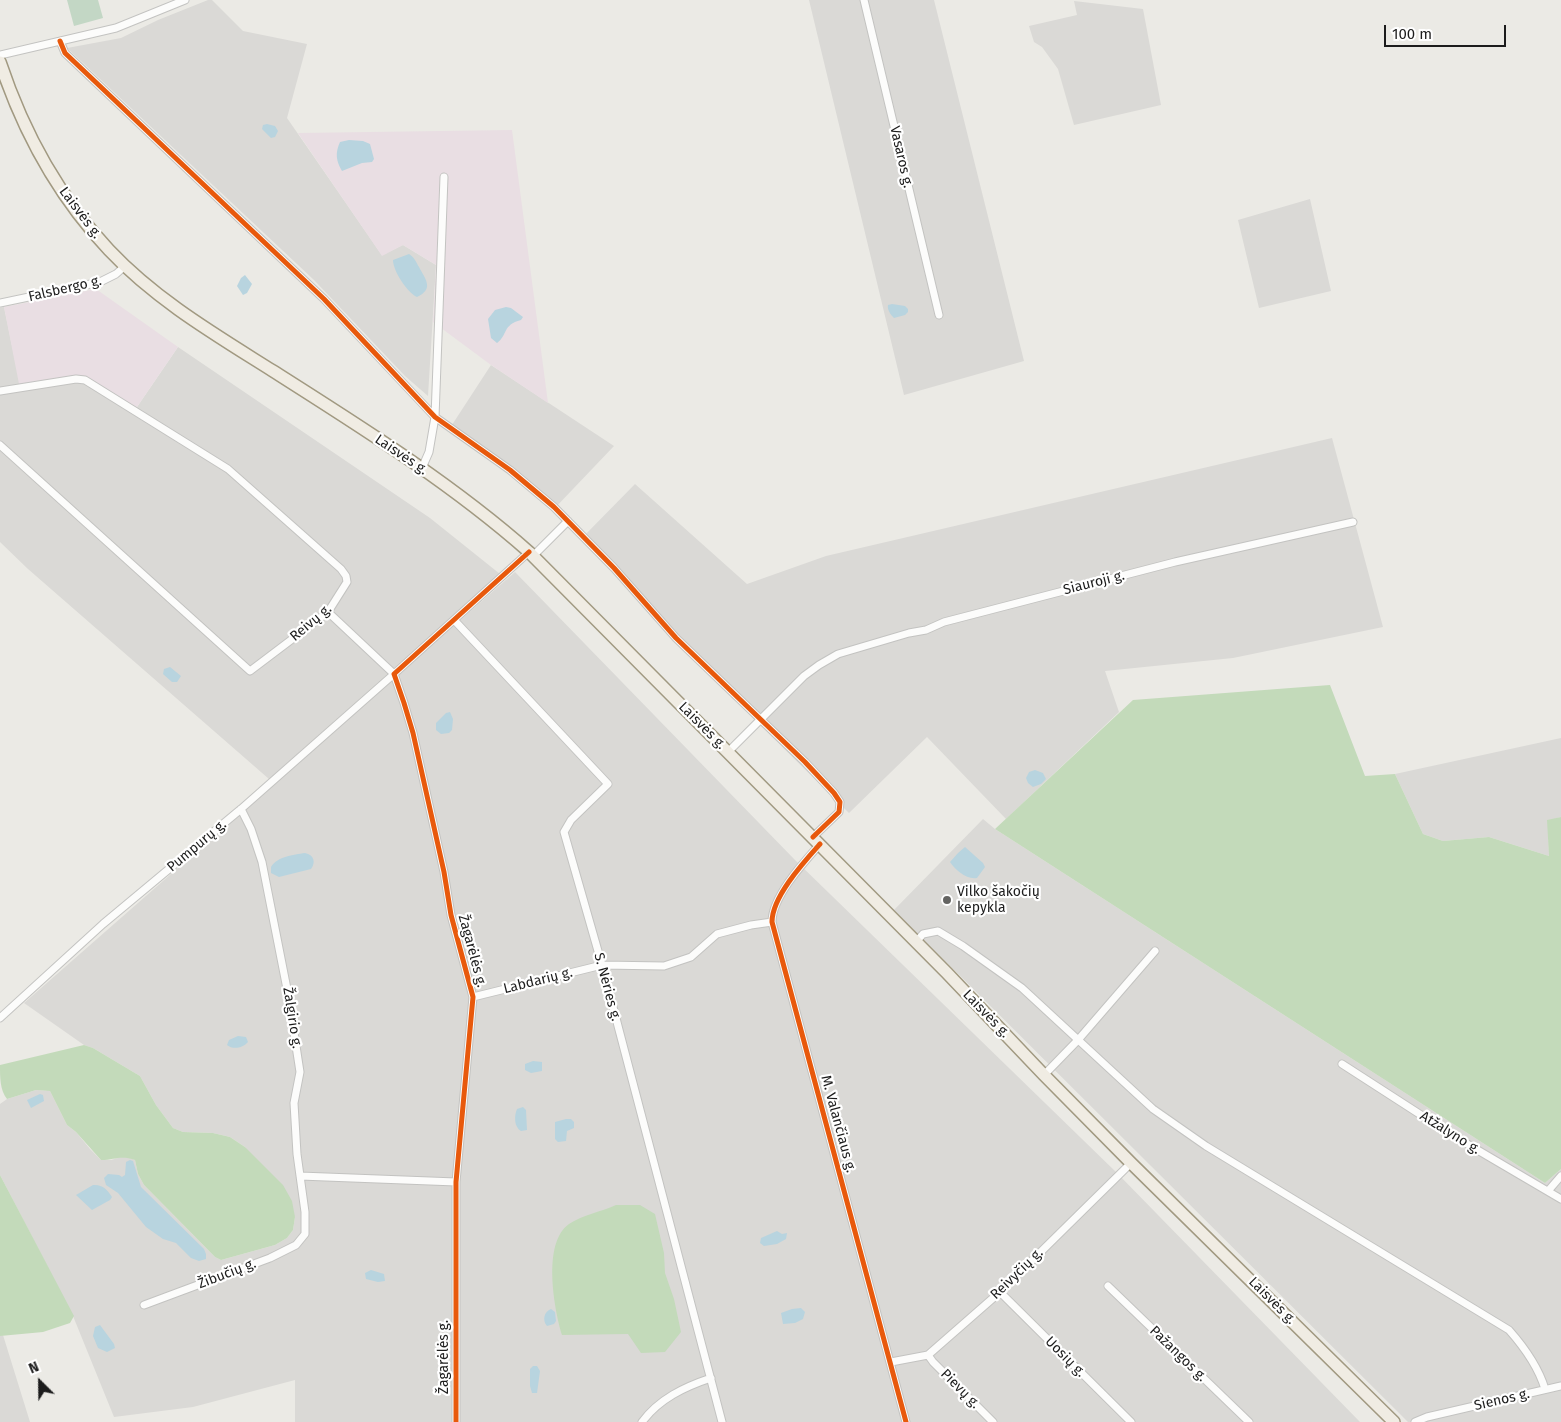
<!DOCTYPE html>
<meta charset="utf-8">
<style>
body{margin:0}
#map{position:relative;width:1561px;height:1422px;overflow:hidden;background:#ebeae5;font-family:"Fira Sans",sans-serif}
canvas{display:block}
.north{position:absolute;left:15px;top:1357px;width:50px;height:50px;-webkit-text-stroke:4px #fff;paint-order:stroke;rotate:337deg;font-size:14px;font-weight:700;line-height:20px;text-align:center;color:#1c1c1c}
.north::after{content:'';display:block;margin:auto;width:18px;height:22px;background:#1c1c1c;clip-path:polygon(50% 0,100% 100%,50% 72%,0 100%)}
.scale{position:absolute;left:1384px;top:25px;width:122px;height:22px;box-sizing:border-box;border:2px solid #1c1c1c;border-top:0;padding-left:6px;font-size:15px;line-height:18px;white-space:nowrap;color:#1c1c1c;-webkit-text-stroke:4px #fff;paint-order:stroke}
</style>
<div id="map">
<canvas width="1561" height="1422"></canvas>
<div class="north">N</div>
<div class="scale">100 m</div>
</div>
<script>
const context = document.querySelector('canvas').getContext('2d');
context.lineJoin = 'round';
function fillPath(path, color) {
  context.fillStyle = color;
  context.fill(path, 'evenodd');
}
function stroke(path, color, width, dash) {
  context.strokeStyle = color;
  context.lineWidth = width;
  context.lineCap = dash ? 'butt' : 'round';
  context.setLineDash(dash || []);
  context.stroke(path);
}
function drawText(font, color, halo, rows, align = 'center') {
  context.font = font + ' "Fira Sans",sans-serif';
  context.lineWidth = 4.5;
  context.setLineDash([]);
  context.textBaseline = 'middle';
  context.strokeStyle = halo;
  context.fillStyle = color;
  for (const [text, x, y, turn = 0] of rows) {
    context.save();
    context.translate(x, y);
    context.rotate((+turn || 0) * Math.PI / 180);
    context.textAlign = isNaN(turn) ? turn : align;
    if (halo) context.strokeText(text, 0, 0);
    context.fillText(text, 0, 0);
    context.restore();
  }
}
const residential = new Path2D(`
 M208,0H212L243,31L307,44L287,118L382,255L403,245L436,265L428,396L405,376L314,280L67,48L121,38L158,20Z
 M809,0H934L1024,361L904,395Z
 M1074,1L1143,9L1161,105L1074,125L1058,69L1042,47L1034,42L1029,26L1077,15Z
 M1310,199L1331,291L1259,308L1238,220Z
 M4,307L20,384L78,375L137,407L178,347L430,518L500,574L269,779L28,569L0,542V308Z
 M491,365L614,446L553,510L528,488L448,431Z
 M1332,438L1383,627L1233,658L1105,671L1119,712L1006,819L927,737L849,813L746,711L582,538L635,484L747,584L826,556Z
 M515,572L795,860L1117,1173L1360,1422H295V1380L193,1407L114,1417L73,1316L0,1175V1104L7,1099L36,1090L50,1091L67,1125L76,1132L90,1149L101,1160H111L125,1156L135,1160L138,1174L144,1185L215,1257L221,1260L275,1245L287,1238L293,1230L295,1217L245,1147L230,1137L213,1133L183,1132L173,1128L156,1105L140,1076L93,1048L84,1045L24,1003Z
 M1561,738V817L1548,821L1549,856L1489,837L1443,841L1423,834L1395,774Z
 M983,819L995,829L1545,1183L1561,1169V1422H1408L894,910Z
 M3,1335L30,1422H0V1336Z`);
const industrial = new Path2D(`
 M512,130L548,403L491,365L433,322L436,265L403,245L382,256L298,133Z
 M96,289L178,347L137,407L78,375L19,384L4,307Z`);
const forest = new Path2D(`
 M1330,685L1365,776L1395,774L1423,834L1443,841L1489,837L1549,856L1547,820L1561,817V1169L1545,1183L995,829L1133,700Z
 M84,1045L93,1048L140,1076L156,1105L173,1128L183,1132L213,1133L230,1137L245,1147L283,1185L292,1201L295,1217L293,1230L287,1238L275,1245L221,1260L215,1257L144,1185L138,1174L135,1160C121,1155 115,1160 101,1160L76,1132L67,1125L50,1091L36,1090L7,1099C0,1090 0,1078 0,1065Z
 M0,1175L74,1316L70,1323L43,1332L0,1336Z
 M616,1205H640L655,1214L664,1253L665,1273L674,1299L681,1332L665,1352L641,1353L628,1334L562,1335C554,1308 542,1243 569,1224C580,1216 603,1211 616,1205Z`);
const cemetery = new Path2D(`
 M67,0H98L103,18L74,26Z`);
const water = new Path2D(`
 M267,124L275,126L278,131L275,137L271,138L262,129L263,125Z
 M349,140L363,141L370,144L374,159L372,162L362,163L342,171C336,161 335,153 340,142Z
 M409,254C415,258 416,262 419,267C426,280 434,289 417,297C407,292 393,271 393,260Z
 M245,275L252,284L247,293L243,295L237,286L241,278Z
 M892,304L905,306L908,309V312L905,315L894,318C891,315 887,310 888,305Z
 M506,307L511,308L523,317L521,320C502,325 508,335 497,343L491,338L488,319L495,310Z
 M170,667L181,676L177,682H172L163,674L164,669Z
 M450,712L453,719L452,730L449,733L441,734L436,730V723L446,713Z
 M1035,770L1043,773L1046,779L1041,784L1033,787L1028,783L1026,778L1029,772Z
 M965,847L983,863L985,867L977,878C967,880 955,870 950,862L958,853Z
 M305,853C314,855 316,862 311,869L279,877L271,873V867C278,856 293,855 305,853Z
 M238,1036L246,1037L248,1042C243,1048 233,1050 227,1045L229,1040Z
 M533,1061L542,1062V1071L531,1073L525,1070V1064Z
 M40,1094L43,1095L44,1101L31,1108L27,1100Z
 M523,1107L526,1110L527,1130L521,1131C514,1127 514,1116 517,1109Z
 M566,1119H571L574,1122V1128L567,1131L566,1141L558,1142L555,1139V1122Z
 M130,1160L133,1161L141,1187L204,1249L206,1254V1259L199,1261L191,1258L176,1243L163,1239L146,1227L118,1193L106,1185L104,1178L108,1174L119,1175L122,1177L125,1175L126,1162Z
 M93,1185C102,1184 108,1190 112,1197L110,1200L92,1210L76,1195Z
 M777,1231L782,1234L787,1233L786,1239L777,1244L764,1246L760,1243L761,1238Z
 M371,1270L384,1274L385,1281L378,1282L366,1279L365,1273Z
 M801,1308L805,1312L803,1319L795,1323L783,1324L781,1313L792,1309Z
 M551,1309L555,1312L556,1321L554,1324L547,1326C542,1320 544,1312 551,1309Z
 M100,1325L114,1344L115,1348L107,1352L98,1348L93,1336L95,1327Z
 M533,1366H537L540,1371L537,1393H532L530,1386V1369Z`);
const minor = new Path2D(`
 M864,0L939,315
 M60,41L65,53L324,299L435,417L510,470L554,507L614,568L676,638L805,762L834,793L840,802L839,812L813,837
 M0,55L116,28L185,0
 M0,303L100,282L116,274L125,266
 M0,391L76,379L85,380L228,469L341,569L346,576L347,582L328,612L250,671L0,445
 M422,468L429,452L435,417L444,177
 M533,556L568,521
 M455,621L608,784L571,820L564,832L602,965L722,1422
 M728,752L804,676L819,665L838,654L909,633L926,630L944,622L1175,562L1353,522
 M820,844C803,863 772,897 772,922L906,1422
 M916,942L923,934L938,931L963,946L1022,988L1153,1109L1206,1146L1509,1330C1524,1347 1539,1369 1545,1389
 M473,997L602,965L664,966L691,957L717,934L751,925L772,922
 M0,1018L103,924L241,809L394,674L328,612
 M1342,1064L1452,1135L1561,1199
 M1044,1075L1078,1040L1155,951
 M300,1176L456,1182
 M1548,1191L1561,1176
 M1108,1286L1249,1422
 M1000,1292L1131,1422
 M144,1305L270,1258L296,1245L305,1234V1212L297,1154L294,1103L300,1072L288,994L262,862L251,829L241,809
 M928,1355L933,1362L993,1422
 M891,1362L928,1355L1000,1292L1131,1163
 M456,1422V1182L473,997L451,915L444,872L413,733L404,703L394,674L529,552
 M642,1422C659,1399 684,1387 711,1378
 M1415,1422L1427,1417L1561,1386`);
const primary = new Path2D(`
 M0,62C23,131 59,197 109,250C156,300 216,335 273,371C361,427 451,483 529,552L947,973L1044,1075L1131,1163L1394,1422`);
const cycleway = new Path2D(`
 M60,41L65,53L324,299L435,417L510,470L554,507L614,568L676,638L805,762L834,793L840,802L839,812L813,837
 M820,844C803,863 772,897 772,922L906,1422
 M456,1422V1182L473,997L451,915L444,872L413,733L404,703L394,674L529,552`);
const markers = [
 [947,900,5,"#646462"]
];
const streetNames = [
 ["Vasaros g.",901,157,77],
 ["Laisvės g.",80,213,53],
 ["Falsbergo g.",65,289,-13],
 ["Laisvės g.",401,455,34],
 ["Siauroji g.",1094,583,-14],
 ["Reivų g.",311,623,-40],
 ["Laisvės g.",702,726,45],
 ["Pumpurų g.",197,846,-40],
 ["Žagarėlės g.",472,951,75],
 ["Labdarių g.",538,981,-14],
 ["S. Nėries g.",607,987,75],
 ["Laisvės g.",986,1014,46],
 ["Žalgirio g.",292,1018,81],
 ["M. Valančiaus g.",838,1124,75],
 ["Atžalyno g.",1450,1133,32],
 ["Žibučių g.",227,1274,-21],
 ["Reivyčių g.",1017,1274,-44],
 ["Laisvės g.",1272,1301,45],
 ["Pažangos g.",1178,1354,44],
 ["Žagarėlės g.",444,1357,-90],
 ["Uosių g.",1065,1357,45],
 ["Pievų g.",960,1389,45],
 ["Sienos g.",1502,1400,-13]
];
const poiNames = [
 ["Vilko šakočių",957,892],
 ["kepykla",957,908]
];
fillPath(residential, '#dad9d6');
fillPath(industrial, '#e9dee3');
fillPath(forest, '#c3daba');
fillPath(cemetery, '#c3d7c5');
fillPath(water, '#b8d4df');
stroke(minor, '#c3c3c1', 9);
stroke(primary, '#a19981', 14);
stroke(minor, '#fcfcfb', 7);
stroke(primary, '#f0ece3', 11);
stroke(cycleway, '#e8590c', 5);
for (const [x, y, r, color] of markers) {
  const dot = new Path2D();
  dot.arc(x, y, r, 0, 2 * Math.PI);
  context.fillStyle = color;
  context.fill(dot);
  stroke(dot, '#fff', 2);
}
drawText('14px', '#1c1c1c', '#fff', streetNames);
drawText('14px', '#1c1c1c', '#fff', poiNames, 'left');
</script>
